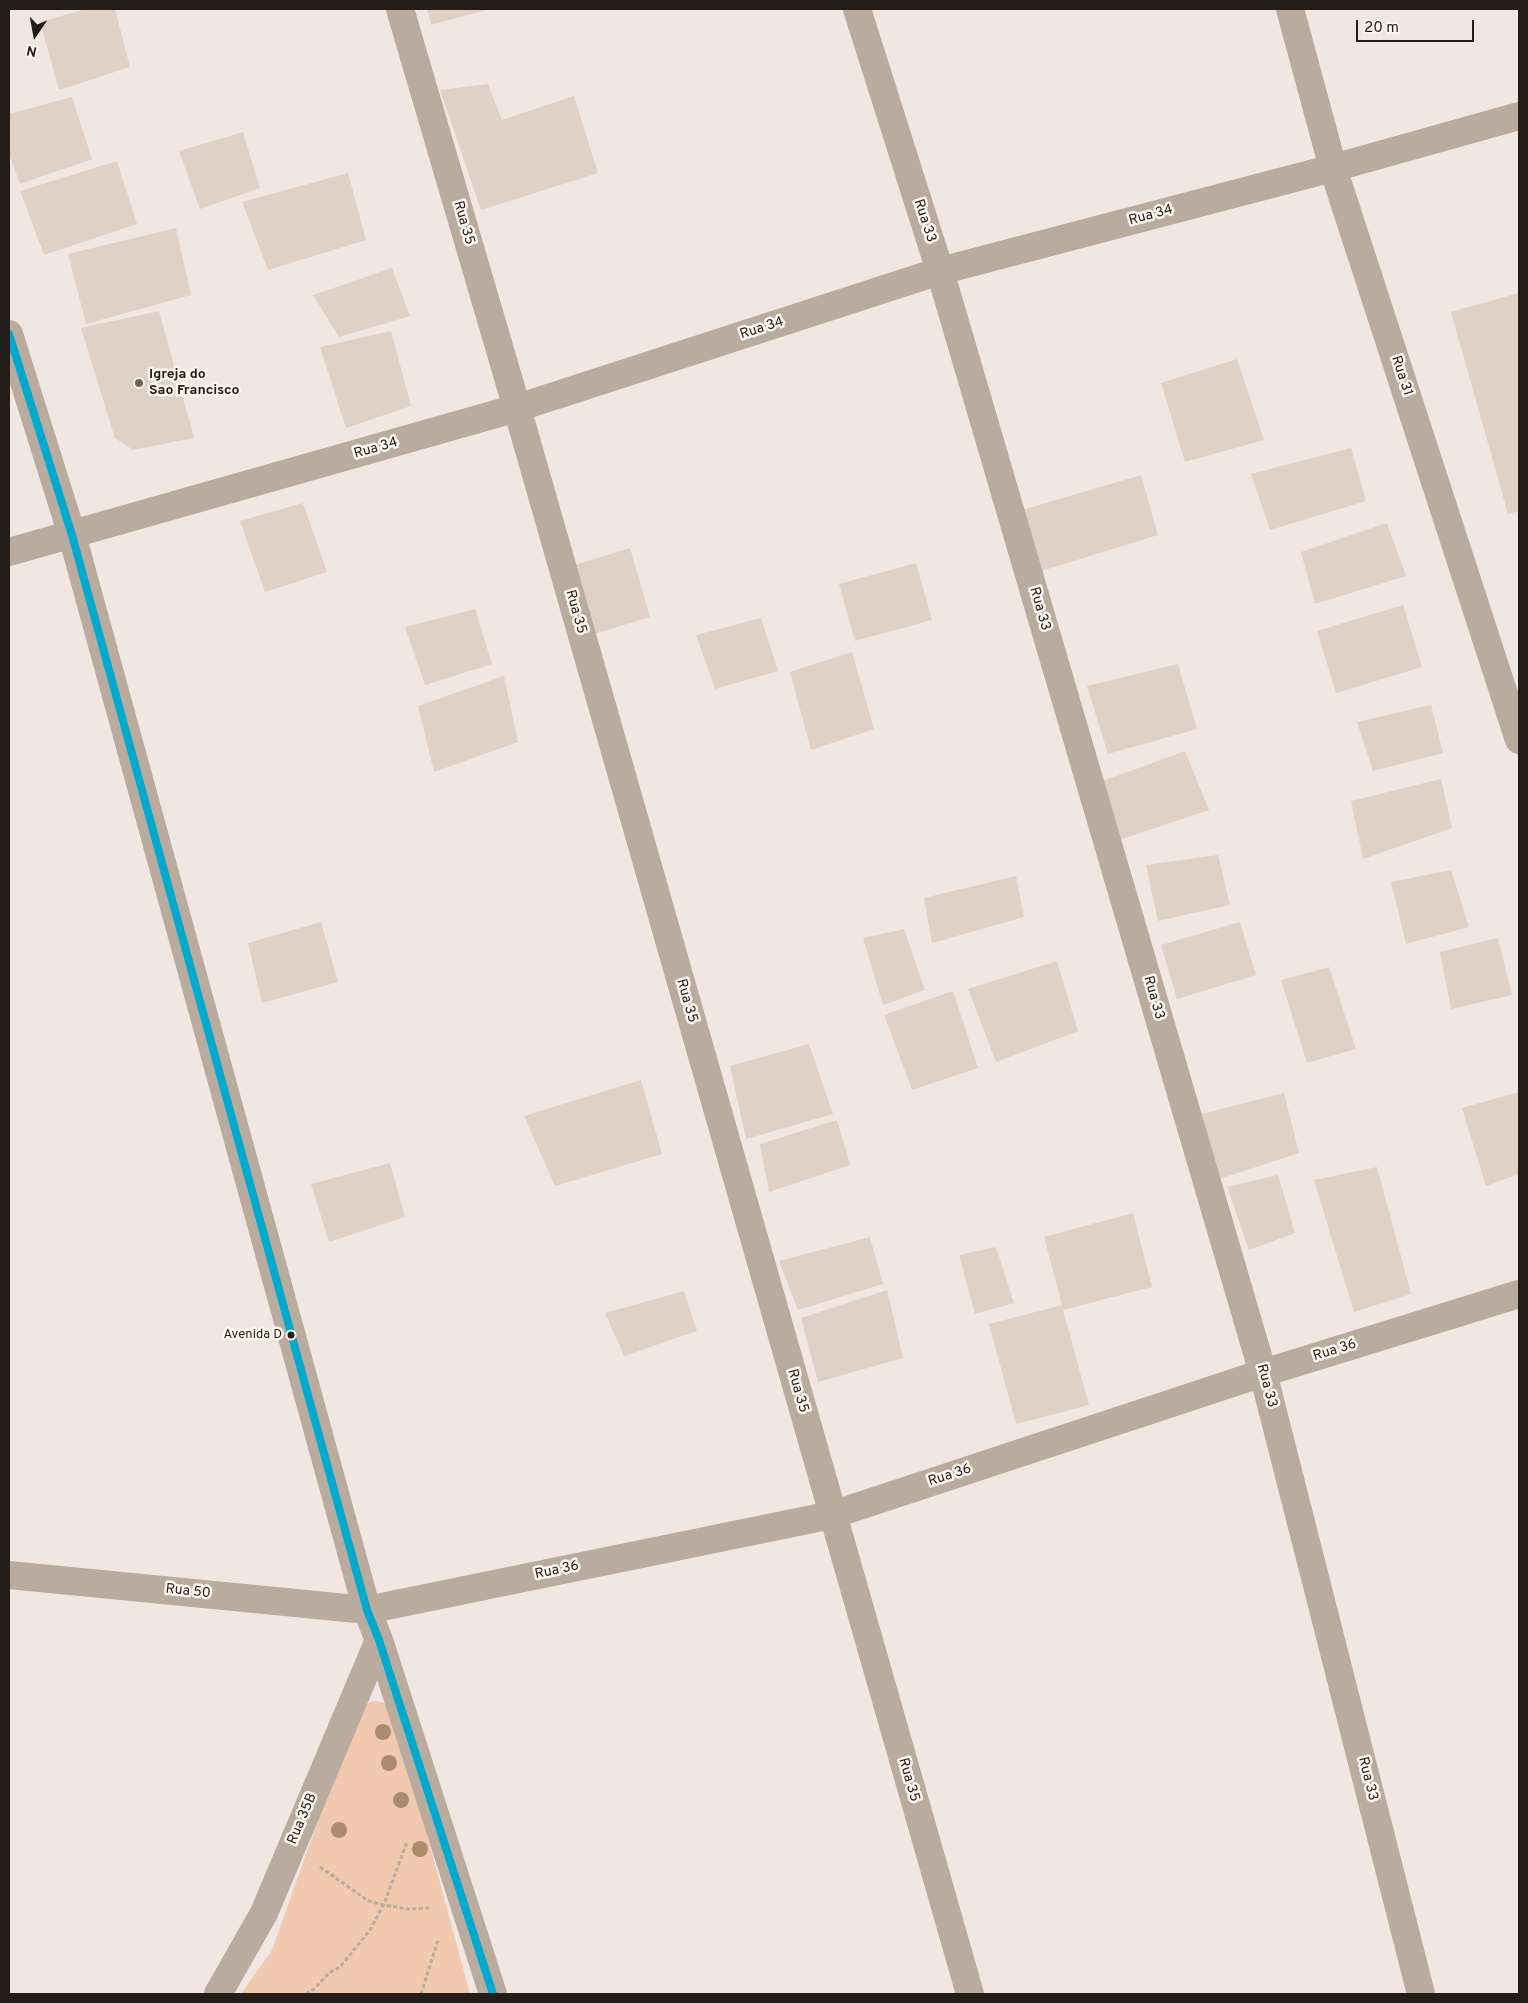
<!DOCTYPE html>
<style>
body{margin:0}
#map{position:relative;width:1528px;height:2003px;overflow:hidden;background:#f0e7e2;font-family:Overpass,sans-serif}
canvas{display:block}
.frame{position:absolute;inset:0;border:10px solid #231d1a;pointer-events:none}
.north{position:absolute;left:10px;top:10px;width:50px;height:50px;-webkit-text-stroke:4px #fef5ee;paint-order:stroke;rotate:192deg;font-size:14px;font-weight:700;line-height:20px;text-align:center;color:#231d1a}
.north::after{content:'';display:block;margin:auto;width:18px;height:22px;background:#231d1a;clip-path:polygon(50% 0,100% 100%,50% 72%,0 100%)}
.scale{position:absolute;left:1356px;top:20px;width:118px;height:22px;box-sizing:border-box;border:2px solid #231d1a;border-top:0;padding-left:6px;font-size:15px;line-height:18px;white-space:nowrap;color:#231d1a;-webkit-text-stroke:4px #fef5ee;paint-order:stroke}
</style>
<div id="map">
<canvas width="1528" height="2003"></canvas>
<div class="frame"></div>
<div class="north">N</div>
<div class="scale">20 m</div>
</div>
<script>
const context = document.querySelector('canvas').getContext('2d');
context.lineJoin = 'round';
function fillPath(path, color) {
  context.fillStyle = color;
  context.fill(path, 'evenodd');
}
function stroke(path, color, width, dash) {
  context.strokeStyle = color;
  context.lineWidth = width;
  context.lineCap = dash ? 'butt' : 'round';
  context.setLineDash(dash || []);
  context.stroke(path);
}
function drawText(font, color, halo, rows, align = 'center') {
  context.font = font + ' Overpass,sans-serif';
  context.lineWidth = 5;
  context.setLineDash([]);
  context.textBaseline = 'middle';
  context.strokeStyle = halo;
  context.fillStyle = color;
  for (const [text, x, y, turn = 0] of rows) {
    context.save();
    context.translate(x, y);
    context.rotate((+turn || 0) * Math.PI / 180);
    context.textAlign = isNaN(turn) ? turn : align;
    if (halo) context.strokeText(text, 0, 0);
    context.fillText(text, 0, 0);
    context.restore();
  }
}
const green = new Path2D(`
 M374,1701L386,1703L394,1712L470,1994H241L272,1950L358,1708Z`);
const building = new Path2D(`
 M86,9H115L130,67L59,90L40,22Z
 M427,9H489L431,25Z
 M488,84L502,120L574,96L598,173L481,210L440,90Z
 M72,97L92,159L20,184L9,154V114Z
 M243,132L260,188L200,209L179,151Z
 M117,161L137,224L44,255L20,191Z
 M348,173L366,240L268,270L242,202Z
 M176,228L191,295L86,324L68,254Z
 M392,268L410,316L339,337L313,295Z
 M1519,293V511L1508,514L1451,312Z
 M159,311L194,438L133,450L115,438L81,328Z
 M391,331L411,406L346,428L320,347Z
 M1237,359L1264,440L1185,462L1161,383Z
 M1351,448L1366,501L1270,530L1251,474Z
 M1141,475L1158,535L1038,572L1022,510Z
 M303,503L327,572L265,592L240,521Z
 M1387,523L1406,576L1315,604L1301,552Z
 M630,548L650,617L591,635L572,566Z
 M916,563L932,620L855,641L839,584Z
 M1403,605L1422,667L1336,693L1317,631Z
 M475,609L492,664L425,685L405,627Z
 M761,618L778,671L715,689L696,635Z
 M852,652L874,729L811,750L790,672Z
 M1178,664L1197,729L1108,754L1087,686Z
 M504,676L518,742L434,772L418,706Z
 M1431,705L1443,753L1373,771L1357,722Z
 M1185,751L1209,810L1116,841L1095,784Z
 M1441,779L1452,828L1363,859L1351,801Z
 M1218,855L1230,905L1158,921L1146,865Z
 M1451,870L1469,927L1406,944L1391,882Z
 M1016,876L1024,917L932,943L924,898Z
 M321,922L338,982L262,1003L248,943Z
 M1240,922L1256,975L1177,999L1161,945Z
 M904,929L925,990L883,1005L863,938Z
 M1498,938L1512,995L1451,1009L1440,952Z
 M1057,961L1078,1031L996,1062L968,989Z
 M1329,967L1356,1049L1307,1063L1281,980Z
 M953,991L978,1068L912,1090L884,1015Z
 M809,1044L833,1114L746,1139L730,1066Z
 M641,1080L662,1154L555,1186L524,1116Z
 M1519,1092V1174L1486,1186L1462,1108Z
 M1284,1093L1299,1153L1210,1182L1194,1116Z
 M837,1120L850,1165L769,1192L760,1144Z
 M390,1163L405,1217L329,1242L311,1184Z
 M1377,1167L1411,1294L1354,1312L1314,1180Z
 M1278,1175L1295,1233L1249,1250L1227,1187Z
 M1133,1213L1152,1287L1063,1310L1089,1405L1016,1424L989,1324L1062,1305L1044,1237Z
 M870,1237L883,1284L798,1310L779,1261Z
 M996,1247L1014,1303L975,1314L959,1255Z
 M887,1290L903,1358L818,1382L801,1318Z
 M684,1291L697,1331L624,1356L605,1313Z`);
const path = new Path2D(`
 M320,1867L367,1900L378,1904L409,1909L429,1908
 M306,1994L314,1989L329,1973L340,1967L370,1930L384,1904L407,1842
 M421,1994L438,1940`);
const street = new Path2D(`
 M400,9L517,408L970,1994
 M857,9L940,271L1263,1373L1421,1994
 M1290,9L1333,168L1519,740
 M9,334L72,535L367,1610L379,1640L493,1994
 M9,552L517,408L940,271L1333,168L1519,116
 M9,1575L367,1610L832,1515L1263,1373L1519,1294
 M218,1994L264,1913L379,1640`);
const bus1 = new Path2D(`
 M9,334L72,535L367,1610L379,1640L493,1994`);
const trees = [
 [383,1732],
 [389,1763],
 [401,1800],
 [339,1830],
 [420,1849]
];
const markers = [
 [139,383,5,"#6b6460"],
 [291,1335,4.5,"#231d1a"]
];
const busNames = [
 ["Avenida D",282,1335]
];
const streetNames = [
 ["Rua 34",1151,216,-15],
 ["Rua 33",924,221,72],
 ["Rua 35",463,223,74],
 ["Rua 34",762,329,-18],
 ["Rua 31",1401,376,72],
 ["Rua 34",376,449,-16],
 ["Rua 33",1039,609,74],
 ["Rua 35",575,612,74],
 ["Rua 33",1153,998,74],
 ["Rua 35",686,1001,74],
 ["Rua 36",1335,1351,-17],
 ["Rua 33",1266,1386,75],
 ["Rua 35",797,1391,74],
 ["Rua 36",950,1476,-18],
 ["Rua 36",557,1571,-12],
 ["Rua 50",188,1592,6],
 ["Rua 33",1367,1779,76],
 ["Rua 35",908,1780,74],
 ["Rua 35B",303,1819,-67]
];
const poiNames = [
 ["Igreja do",149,375],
 ["Sao Francisco",149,391]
];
fillPath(green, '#f0c9ae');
fillPath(building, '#dfd1c7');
stroke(path, '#b7aba2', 3, [4, 2.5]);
stroke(street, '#baab9f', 28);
stroke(bus1, '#00a9ce', 8);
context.fillStyle = '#ad8b6f';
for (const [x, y] of trees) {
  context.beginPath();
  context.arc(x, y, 8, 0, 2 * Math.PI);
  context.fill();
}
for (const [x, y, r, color] of markers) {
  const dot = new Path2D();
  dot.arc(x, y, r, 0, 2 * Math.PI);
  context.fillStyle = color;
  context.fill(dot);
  stroke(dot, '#fef5ee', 2);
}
drawText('13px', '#231d1a', '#fef5ee', busNames, 'right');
drawText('14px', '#231d1a', '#fef5ee', streetNames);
drawText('bold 14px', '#231d1a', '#fef5ee', poiNames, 'left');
</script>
